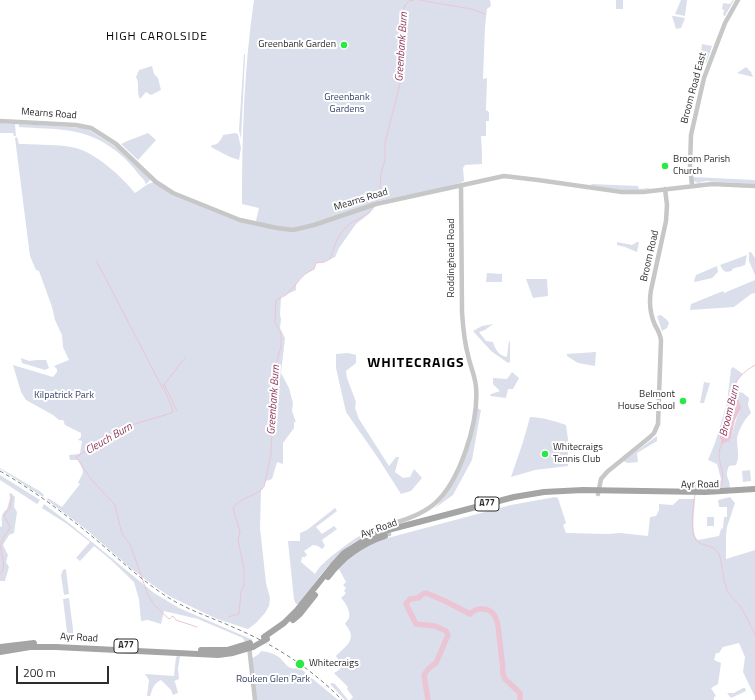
<!DOCTYPE html>
<style>
body{margin:0}
#map{position:relative;width:755px;height:700px;overflow:hidden;background:#fff;font-family:"Titillium Web",sans-serif}
canvas{display:block}
.scale{position:absolute;left:16px;top:666px;width:93px;height:18px;box-sizing:border-box;border:2px solid #2d2d2d;border-top:0;padding-left:5px;font-size:12px;line-height:14px;white-space:nowrap;color:#2d2d2d;-webkit-text-stroke:3px #fff;paint-order:stroke}
</style>
<div id="map">
<canvas width="755" height="700"></canvas>
<div class="scale">200 m</div>
</div>
<script>
const context = document.querySelector('canvas').getContext('2d');
context.lineJoin = 'round';
function fillPath(path, color) {
  context.fillStyle = color;
  context.fill(path, 'evenodd');
}
function stroke(path, color, width, dash) {
  context.strokeStyle = color;
  context.lineWidth = width;
  context.lineCap = dash ? 'butt' : 'round';
  context.setLineDash(dash || []);
  context.stroke(path);
}
function drawText(font, color, halo, rows, align = 'center') {
  context.font = font + ' "Titillium Web",sans-serif';
  context.lineWidth = 4;
  context.setLineDash([]);
  context.textBaseline = 'middle';
  context.strokeStyle = halo;
  context.fillStyle = color;
  for (const [text, x, y, turn = 0] of rows) {
    context.save();
    context.translate(x, y);
    context.rotate((+turn || 0) * Math.PI / 180);
    context.textAlign = isNaN(turn) ? turn : align;
    if (halo) context.strokeText(text, 0, 0);
    context.fillText(text, 0, 0);
    context.restore();
  }
}
const green = new Path2D(`
 M254,0H490L491,6L487,9L485,27L483,79L487,78L486,110L489,112V121H486V136H481L482,153V164L465,165L463,168L464,181L452,186L378,201L370,213L356,224L339,248L335,257L324,262L316,263L314,269C307,273 295,279 296,290L281,297L280,315L281,319L280,328L285,338L281,373L289,388L293,403L292,411L296,422H294V428L283,443V464L277,462L272,479L266,481L261,491L260,528L266,583L270,598L269,606L265,613L256,623L248,629L217,619L169,596L150,583L129,567L88,531L47,500L48,498L62,507L80,484L78,483C84,471 85,473 78,460H70L69,455L79,454L80,453L82,441L78,440L81,437V433L65,425L63,420H59L53,415L26,400L21,392L13,365L53,377L57,372V369L54,366L69,360L63,347L62,335L55,320L52,307L39,271L36,270L30,256L15,138L17,137L19,144H23C40,145 59,144 76,148C96,153 122,177 135,193L148,184L154,182L169,193L255,225L259,208L242,204C242,136 244,68 254,0Z
 M616,0H623V9H616Z
 M681,0H687L685,16L675,14Z
 M733,0H734L725,16L723,15L724,10L722,9L723,3L730,4Z
 M672,16H674L685,18L681,28L676,29Z
 M702,44L712,46L706,64L704,61L706,60L707,56L704,55V52H701Z
 M244,54H245V58L241,139L239,130Z
 M152,66L154,74L158,78L161,90L151,95L146,92L140,99C136,92 140,83 136,77L139,70Z
 M746,67L751,72L753,77L737,73Z
 M0,123L15,124L16,136H14L13,133H0Z
 M19,124L71,127L82,128L89,130L119,149L151,179L146,184L144,180C135,170 127,159 116,151C85,126 56,130 19,127Z
 M148,133L156,140L138,160L121,144C130,139 139,137 148,133Z
 M235,133L238,134L241,148L239,160L230,157L211,147L212,145C218,145 221,140 223,135Z
 M692,177L755,180V184L706,181L698,183L693,181Z
 M591,184L638,186L639,189L649,188V189L632,191L592,186Z
 M617,242L632,245L637,242H639L637,252L625,247L617,245Z
 M749,252H751L755,258V275L749,261Z
 M747,255L745,265L739,267H738L732,269V271L726,272L723,270L720,265Z
 M717,266L718,272L712,278L695,282L694,281L696,275Z
 M487,273L502,274V282H486Z
 M526,279H547L548,296L533,298Z
 M755,280V293L751,294L734,307L690,310L691,304L723,291L724,293Z
 M661,315L667,320L669,323L667,328L662,331L657,316Z
 M493,324L485,330L479,332L486,341L493,342C495,349 499,356 507,357L509,340L510,343V362L508,363L491,351L473,331L482,326Z
 M596,352L595,366L578,363L567,356V354Z
 M348,353L356,355V363L346,371L347,378L356,402L355,408L359,419L389,466L396,457H399L395,472L403,478L410,477L414,469L422,478L411,491L401,494L378,458L346,412L336,368V354Z
 M21,358L29,361L37,360H46L49,368L45,370L22,363Z
 M733,367L743,374L738,380L734,391L743,393L749,398L748,405L751,413C745,419 738,430 737,439C737,448 740,456 736,465L729,466C724,478 730,477 730,488L724,489H688L689,483H698L702,487L718,488L721,479L717,464L708,460L715,443L727,403L731,369ZM729,406L740,410C735,420 734,430 730,440L723,443H720L721,442L719,435Z
 M512,372L519,378L513,389H508L506,398L490,396L491,394L500,391L493,384V378L507,379Z
 M704,382L710,383L704,403H700Z
 M477,408L481,410L472,460L453,495L435,508C463,475 469,449 477,408Z
 M530,417C542,417 554,421 566,425L568,439V466L535,470L511,477L523,442Z
 M657,436V441L637,453L638,462L628,463L623,461Z
 M0,468L41,492L44,495L43,497L0,469Z
 M750,470L751,481L743,482L742,471Z
 M0,475L40,500L38,503L37,504L0,480Z
 M11,493L15,497L14,507L17,512L14,533L9,535L3,545L8,555L6,562L9,567L5,581H0V527L2,526C2,517 0,515 7,509L10,498L9,494Z
 M555,497L558,498L566,523L563,525L566,533L608,534L620,533L648,536L650,517L656,516L659,510V504L673,505L679,499H695C695,510 690,533 698,540L719,536L721,529L723,528L724,517H727V507H719L718,500L730,497L735,503L727,527L726,535V559L755,550V697L743,672L745,657L739,643L723,647L719,653H716L714,660L721,663L718,684L711,688L716,696L714,697V700H350L353,697L347,689L348,687L334,673L339,670L342,666L336,656C347,645 358,639 345,624C346,622 348,620 349,618C351,611 345,602 341,598L346,593L344,591L346,588L343,585L346,582L339,569L340,567L361,549L384,539L511,505Z
 M44,504L69,523L154,593L179,608L253,640L245,642L243,638L198,619L164,611L161,624L148,620L141,621L139,599L134,582L111,560L94,546L80,561L76,558L90,542L67,524L42,508Z
 M335,508L337,511L316,527L322,534L334,526L337,529L322,540L325,546L322,549L318,546L313,545L304,551L307,555L305,557H302L301,562L315,574C320,565 329,558 337,552C355,538 362,533 384,526C380,532 363,537 355,542C331,557 316,582 299,604H296L294,600L288,541H300V533L307,530Z
 M707,517H714V526H707Z
 M65,569L66,570L69,594L64,595L61,575L63,570Z
 M69,598L73,629V633L71,635L67,632L63,599Z
 M261,651C267,652 274,653 280,658C286,664 288,670 298,668L301,669L338,700H255L251,659L259,654Z
 M178,656H180L178,669L179,679L174,681L175,682L178,693L173,695L171,690L161,680C153,684 153,688 150,696H147L149,680L145,674L174,676L176,657Z
 M332,683L335,684L348,700H345L330,684Z
 M743,688H745L746,691L731,698L727,693H734Z`);
const water = new Path2D(`
 M731,397H734L739,401L741,408L735,420L731,438L729,441L721,444L720,443L721,442L719,435Z`);
const stream = new Path2D(`
 M419,0L471,9L485,14
 M377,202L380,189L381,173L385,160V143L402,76L400,36L402,16L405,5L409,1L414,0
 M96,260L162,387
 M185,358L163,386L173,410L172,413L131,425L126,429L115,433L76,457L91,479L115,505L122,534L130,544L148,595L155,606L169,619L173,616L176,620L197,627
 M164,384L177,411
 M732,397C732,381 743,372 755,365
 M720,488C729,475 713,458 722,444
 M697,490L699,488L711,489
 M695,495C693,505 689,536 698,542C704,546 716,546 719,554C723,565 722,576 726,587C728,595 736,600 741,607C746,616 750,625 755,634
 M0,575C8,565 0,556 1,544C2,537 8,533 10,527L4,515L10,508L12,496
 M229,617L233,615H237L239,614L241,592L244,585V569L238,540L240,532L233,508C240,497 256,497 264,487L271,454L275,368L281,346V334L275,322L276,300L286,295L305,274L314,269L316,263L324,262L330,259C334,248 337,236 346,227C354,219 368,217 374,207`);
const river = new Path2D(`
 M428,700L424,675L429,668L436,663L448,635L446,631L435,626L416,624L406,604L410,599L418,598L423,594L426,593L445,601L470,614C474,610 478,608 484,609C500,611 498,631 500,643C501,654 503,664 503,674L505,679L520,693V700`);
const tertiary = new Path2D(`
 M0,121L76,125L91,128L116,144L156,182L173,193L240,220L277,228L293,230L314,225L376,204L504,176L538,180L622,192H643L712,184L755,186
 M692,185L690,166L691,135L704,78L725,23L738,0
 M598,494L601,479L607,472L650,437L654,433L658,424L661,340C660,334 658,330 655,325C650,314 649,302 651,290L666,221L667,205L665,189
 M389,534L386,525C403,521 419,516 433,505C460,483 479,421 476,387C475,375 470,366 468,355C464,341 463,327 462,312L461,185
 M249,646L255,700`);
const primary = new Path2D(`
 M328,577C343,557 361,544 385,536
 M293,620L300,614L315,595
 M264,637L284,623L297,610L333,565L344,553L366,539L388,530L514,497L544,492L583,490L705,492L755,489
 M0,647L34,643
 M201,650H227L250,643
 M0,652L30,647H56L218,655L233,653L253,647`);
const rail = new Path2D(`
 M0,471C33,490 64,513 94,538C118,558 142,581 169,598C190,611 213,618 235,628C275,645 312,669 342,700`);
const primaryBridge = new Path2D(`
 M253,647L267,639`);
const markers = [
 [344,45,4,"#29ea45"],
 [665,166,4,"#29ea45"],
 [683,401,4,"#29ea45"],
 [545,454,4,"#29ea45"],
 [300,664,5,"#29ea45"]
];
const shields = [
 [487,504,24],
 [126,646,24]
];
const shieldNames = [
 ["A77",487,504],
 ["A77",126,646]
];
const poiNames = [
 ["Greenbank Garden",336,45,"right"],
 ["Broom Parish",673,160],
 ["Church",673,172],
 ["Belmont",675,395,"right"],
 ["House School",675,407,"right"],
 ["Whitecraigs",553,448],
 ["Tennis Club",553,460],
 ["Whitecraigs",309,664]
];
const streetNames = [
 ["Broom Road East",694,88,-75],
 ["Mearns Road",49,114,4],
 ["Mearns Road",361,200,-17],
 ["Broom Road",650,256,-77],
 ["Roddinghead Road",452,258,-90],
 ["Ayr Road",700,485,-1],
 ["Ayr Road",379,529,-20],
 ["Ayr Road",79,638,3]
];
const parkNames = [
 ["Greenbank",347,98],
 ["Gardens",347,110],
 ["Kilpatrick Park",64,396],
 ["Rouken Glen Park",273,680]
];
const waterNames = [
 ["Greenbank Burn",402,47,-86],
 ["Greenbank Burn",274,400,-86],
 ["Broom Burn",730,411,-76],
 ["Cleuch Burn",109,439,-30]
];
const quarterNames = [
 ["HIGH CAROLSIDE",157,37]
];
const districtNames = [
 ["WHITECRAIGS",416,364]
];
fillPath(green, '#dadfeb');
fillPath(water, '#ecc5d4');
stroke(stream, '#ecc5d4', 1);
stroke(river, '#ecc5d4', 5.5);
stroke(tertiary, '#c7c7c7', 4.5);
stroke(primary, '#a5a5a5', 6);
stroke(rail, '#828282', 1, [4, 3]);
stroke(primaryBridge, '#a5a5a5', 6);
for (const [x, y, r, color] of markers) {
  const dot = new Path2D();
  dot.arc(x, y, r, 0, 2 * Math.PI);
  context.fillStyle = color;
  context.fill(dot);
  stroke(dot, '#fff', 1.5);
}
for (const [x, y, w] of shields) {
  const box = new Path2D();
  box.roundRect(x - w / 2, y - 7, w, 14, 3);
  context.fillStyle = '#fff';
  context.fill(box);
  stroke(box, '#2d2d2d', 1);
}
drawText('bold 9px', '#2d2d2d', null, shieldNames);
drawText('10px', '#2d2d2d', '#fff', poiNames, 'left');
drawText('10px', '#2d2d2d', '#fff', streetNames);
drawText('10px', '#39456a', '#fff', parkNames);
drawText('italic 11px', '#91395c', '#fff', waterNames);
context.letterSpacing = '1px';
drawText('12px', '#000', '#fff', quarterNames);
context.letterSpacing = '0px';
context.letterSpacing = '1px';
drawText('bold 14px', '#000', '#fff', districtNames);
context.letterSpacing = '0px';
</script>
